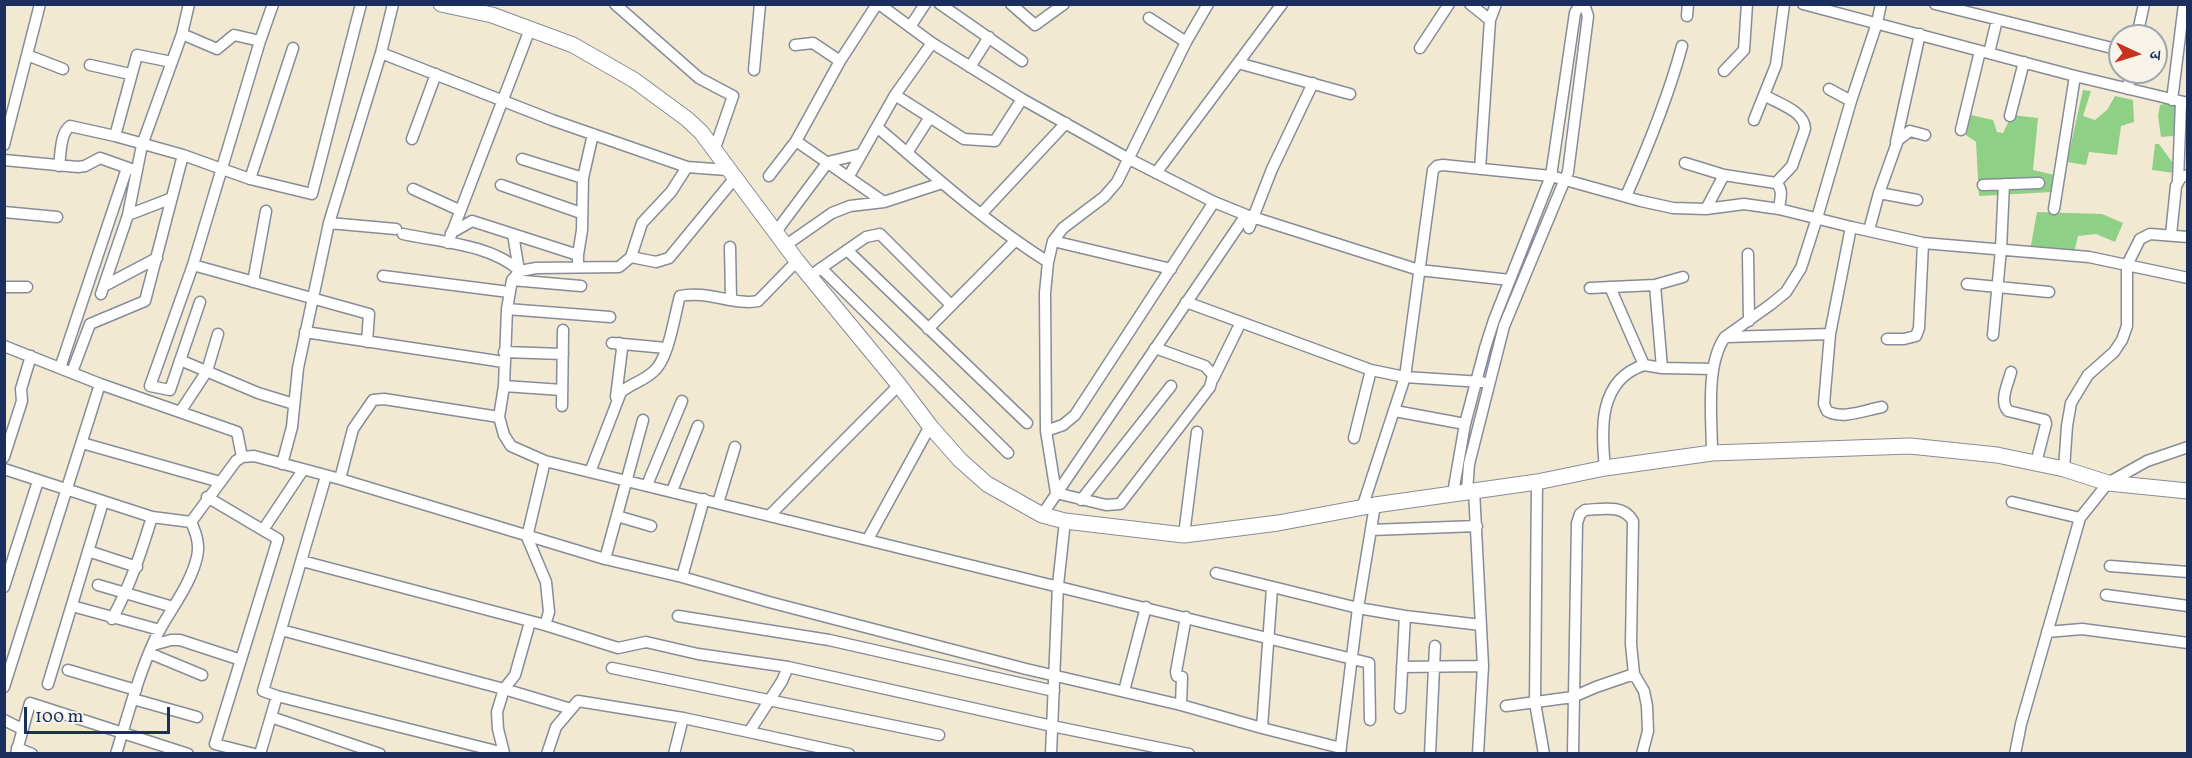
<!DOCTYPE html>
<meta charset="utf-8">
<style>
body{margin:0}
#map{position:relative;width:2192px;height:758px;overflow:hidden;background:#f1e9d2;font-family:Vollkorn,"Noto Serif Devanagari",serif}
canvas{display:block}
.frame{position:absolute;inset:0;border:6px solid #1b2f5e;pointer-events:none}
.north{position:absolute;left:2108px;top:24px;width:60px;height:60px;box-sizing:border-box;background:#f7f3e8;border:2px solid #9fa5b1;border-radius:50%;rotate:94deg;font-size:16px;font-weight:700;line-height:24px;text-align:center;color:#1b2f5e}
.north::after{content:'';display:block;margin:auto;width:21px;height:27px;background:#c8321e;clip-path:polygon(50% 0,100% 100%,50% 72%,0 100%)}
.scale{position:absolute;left:24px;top:707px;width:146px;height:27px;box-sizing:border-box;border:3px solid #1b2f5e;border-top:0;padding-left:8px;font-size:18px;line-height:21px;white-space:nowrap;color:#1b2f5e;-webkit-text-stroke:4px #f7f3e8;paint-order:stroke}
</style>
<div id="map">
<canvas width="2192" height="758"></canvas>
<div class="frame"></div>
<div class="north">उ</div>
<div class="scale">100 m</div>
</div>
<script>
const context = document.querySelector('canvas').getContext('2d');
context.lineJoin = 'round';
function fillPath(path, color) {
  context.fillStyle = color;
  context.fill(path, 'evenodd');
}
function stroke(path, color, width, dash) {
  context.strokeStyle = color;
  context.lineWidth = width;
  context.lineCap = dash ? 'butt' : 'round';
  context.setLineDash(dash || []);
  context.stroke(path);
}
const green = new Path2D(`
 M2083,90L2091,91L2083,116L2095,120L2107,110L2115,96L2133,100L2134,122L2121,126L2117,155L2089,152L2086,165L2067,162Z
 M2171,102H2180L2182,124L2173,136L2161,137L2158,116L2160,105Z
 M1971,115L1993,120L1997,132L2003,133L2012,115L2038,118L2033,170L2055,175L2052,192L1979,196L1976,142L1966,135Z
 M2155,144H2159L2175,166V173L2152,170Z
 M2037,212L2102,214L2123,223L2115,242L2096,234L2078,236L2072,261L2029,256Z`);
const street = new Path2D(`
 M615,4L699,78L733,96L714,151
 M879,4L932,43L1022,99L1129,159L1214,202L1246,215L1419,270L1510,280
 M940,4L1022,61
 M1011,4L1035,25L1064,4
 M1470,4L1490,20
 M1803,4L2075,76L2188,103
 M1935,4L2120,50
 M1687,16L1688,4
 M1149,18L1186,42
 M910,27L925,4
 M182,34L217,49L234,35L260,41
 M2137,36L2144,4
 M795,45L813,43L840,61
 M1420,48L1449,4
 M381,53L552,120L687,167L727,170
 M1989,53L1997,20
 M27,55L63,69
 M172,62L137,55L115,136L183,155L250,179L312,194L361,4
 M1238,63L1350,94
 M90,65L130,74
 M970,67L989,37
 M754,70L760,4
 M1724,71L1744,50L1747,4
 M1829,89L1851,101
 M2128,89L2130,72
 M895,95L964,139L995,141L1022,99
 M1764,95C1777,103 1805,111 1805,129L1792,166L1776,183
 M2172,100L2184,4
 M2010,116L2024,62
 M1754,120L1776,65L1784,4
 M877,127C932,174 986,223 1048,262
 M1961,130L1980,51
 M412,139L436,74
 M796,141L884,202L942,183
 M1896,142L1920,34
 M4,145L40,4
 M907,153L930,117
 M522,159L583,178
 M4,160L78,167L85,166L100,158L131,169
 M1685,163L1724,175L1776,183C1784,190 1780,199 1779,209
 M59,166C61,153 60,134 70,126L115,136
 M687,167L671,192L642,223L631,257L619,267L536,268L520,271L512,280L507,309L504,386L499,417L504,435L511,446L545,461L1369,663L1370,720
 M1480,169L1490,20L1496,4
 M1156,173L1282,4
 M769,176L796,141L840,61L877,4
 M849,176L895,95L932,43
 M250,179L293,48
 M2178,181L2181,102
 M501,185L581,213
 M1983,185L2039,183
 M413,189L459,210
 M1879,193L1917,200
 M1626,196C1648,147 1668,98 1682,46
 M1706,209L1724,175
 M2054,209L2075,76
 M4,212L57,217
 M981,214L1066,123
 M128,215L172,198
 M329,223L396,229
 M1851,227L1830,334L1824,404L1827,411C1842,420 1865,410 1882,407
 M1249,228L1272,169L1313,83
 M1869,230L1879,193L1898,140L1910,131L1925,135
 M451,233L472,221L578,255V267
 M775,233L828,162L861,154
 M403,234C440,242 490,244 520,271
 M513,234L519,271
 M2171,235L2176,186L2181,177L2188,175
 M1053,241L1171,269
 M448,243L530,29
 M786,245L832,213L850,206L884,202
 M730,247L731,299
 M847,250L1027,423
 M1748,254L1749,321
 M578,255L582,230L583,178L593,134
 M631,257L656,262L669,258L734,179
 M193,265L369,314L367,342
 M821,268L1008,453
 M817,271L866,237L880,234L950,304
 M383,276L509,292
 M512,280L581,286
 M253,282L266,211
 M1967,284L2049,292
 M1655,285L1662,368
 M104,286L157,258
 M4,287H27
 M1590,288L1655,285L1683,277
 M101,294L128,215L142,145L182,34L189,4
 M200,302L170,390L150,386L193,265L260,41L273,4
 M1186,302L1371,370L1405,377L1482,382
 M507,309L610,317
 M928,329L1015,241
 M305,332L504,362
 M1993,335L2001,249L2004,184
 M1726,337L1830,334
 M1887,339H1904L1916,336L1919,328L1923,243
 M612,343L666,348
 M4,346L100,384L237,432L242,457
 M1155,348L1205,366L1213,375L1210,387L1120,504L1106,505L1056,493L1046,431L1045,293L1048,262L1053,241L1063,228L1104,197L1117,182L1186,42L1208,4
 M504,352L563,354
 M180,360L258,393L294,404
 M1644,365L1662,368L1713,369
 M60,368L127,168
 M72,372L90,324L145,301L183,155
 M2011,372C2008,384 1999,401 2008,411L2045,420L2046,424L2036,463
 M1213,379L1241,322
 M504,386L562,390
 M616,397L622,349L619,343
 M562,406L563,330
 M1395,411L1465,424
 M180,412L207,371L218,334
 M1046,431L1063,425L1075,415L1214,202
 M1354,438L1371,370
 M82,443L220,482
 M1712,453C1712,420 1705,365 1725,337L1770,305L1786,292L1801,268L1817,218L1851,101L1877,23L1881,4
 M4,457L22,401L21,389L31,356
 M545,461L527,537L546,582L549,612L545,625
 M282,464L292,427L298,368L329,223L381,53L393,4
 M1605,468C1601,430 1598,380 1644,365L1610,287
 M4,469L152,517L191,522L236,461L242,457L254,456L340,479L605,559L682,577L769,602L1026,669L1181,705L1262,728L1341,748
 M2064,469L2067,426L2071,403L2088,375L2114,352L2122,340L2127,326V265L2140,239L2150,234L2188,237
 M590,472L621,392C631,384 643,381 653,372C669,359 674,317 680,296C707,290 736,306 758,301L797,261
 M340,479L353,429L373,400L384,399L499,417
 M1537,482L1535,703L1544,754
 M647,485L682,401
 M1474,490L1483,666L1478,754
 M672,491L698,426
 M1467,491L1469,464L1504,326L1568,172L1588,16L1584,4
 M1453,493L1465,424L1485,348L1494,320L1551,176L1575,13L1580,4
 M207,497L278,539L215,744L254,754
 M1081,500L1171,386
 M2012,502L2080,518
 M718,503L735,447
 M1362,508L1405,377L1433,170L1437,166L1443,165L1551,176L1641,201L1673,208L1706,209L1744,204L1779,209L1851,227L1923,243L2089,257L2188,278
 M770,515L899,385
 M1042,515L1246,215
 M617,516L651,526
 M263,530L303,470
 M1371,530L1477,526
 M1184,535L1197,432
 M868,539L930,426
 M88,551L137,567
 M605,559L643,420
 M302,561L545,625L618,648L646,642L698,654L788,667L1052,726L1189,754
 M2110,566L2188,572
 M1216,573L1358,608L1405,616
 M682,577L704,499
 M98,585L173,607
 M4,587L38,481
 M2106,595L2188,606
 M72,606L160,630
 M678,616L829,640L1054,691
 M112,619C130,586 141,553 152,517
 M281,630L504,689L571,709
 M2047,632L2082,629L2188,643
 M153,645L171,640H180L241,660
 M149,653L202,675
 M1402,667L1483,666
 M612,668L939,735
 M68,670L136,690
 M48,684L103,502
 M4,687L100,384
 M1124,691L1146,607
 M277,696L504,753L498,729L497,712L504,689L515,675L530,622
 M133,699L197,717
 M1181,705L1182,677L1177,676L1176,672L1186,617
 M1506,706L1573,697L1596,687L1634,674
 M1400,708L1405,616L1481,625
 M271,717L380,754
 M4,720L22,729
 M1262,728L1272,588
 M749,732L849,754
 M17,748L32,754
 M16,754L30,703L188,754
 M116,754C128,715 138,676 155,639C168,612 190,587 197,557C200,544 196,533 191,522
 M260,754L277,696L263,691L326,476
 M547,754L556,727L578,701L683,718L749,732L782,681L788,667
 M674,754L683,718
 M1051,754L1058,585L1065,521
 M1340,754L1358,608L1375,505
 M1430,754L1435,646
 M1573,754L1577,523L1580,514L1585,510C1603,509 1623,504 1633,521L1631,644L1634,674L1644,691L1647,706L1648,731L1642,754
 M2015,754L2021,724L2080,518L2108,483L2147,461L2188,447`);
const secondary = new Path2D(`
 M441,4L492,15L573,45L634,80L687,119L701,132L797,261L899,385L930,426L960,460L987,484L1042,515L1065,521L1184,535L1278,523L1375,505L1537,482L1605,468L1712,453L1910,446L1997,455L2064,469L2108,483L2188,491`);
fillPath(green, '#8fd087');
stroke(street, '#868c98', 13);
stroke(secondary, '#868c98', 17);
stroke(street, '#fff', 10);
stroke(secondary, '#fff', 15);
</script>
